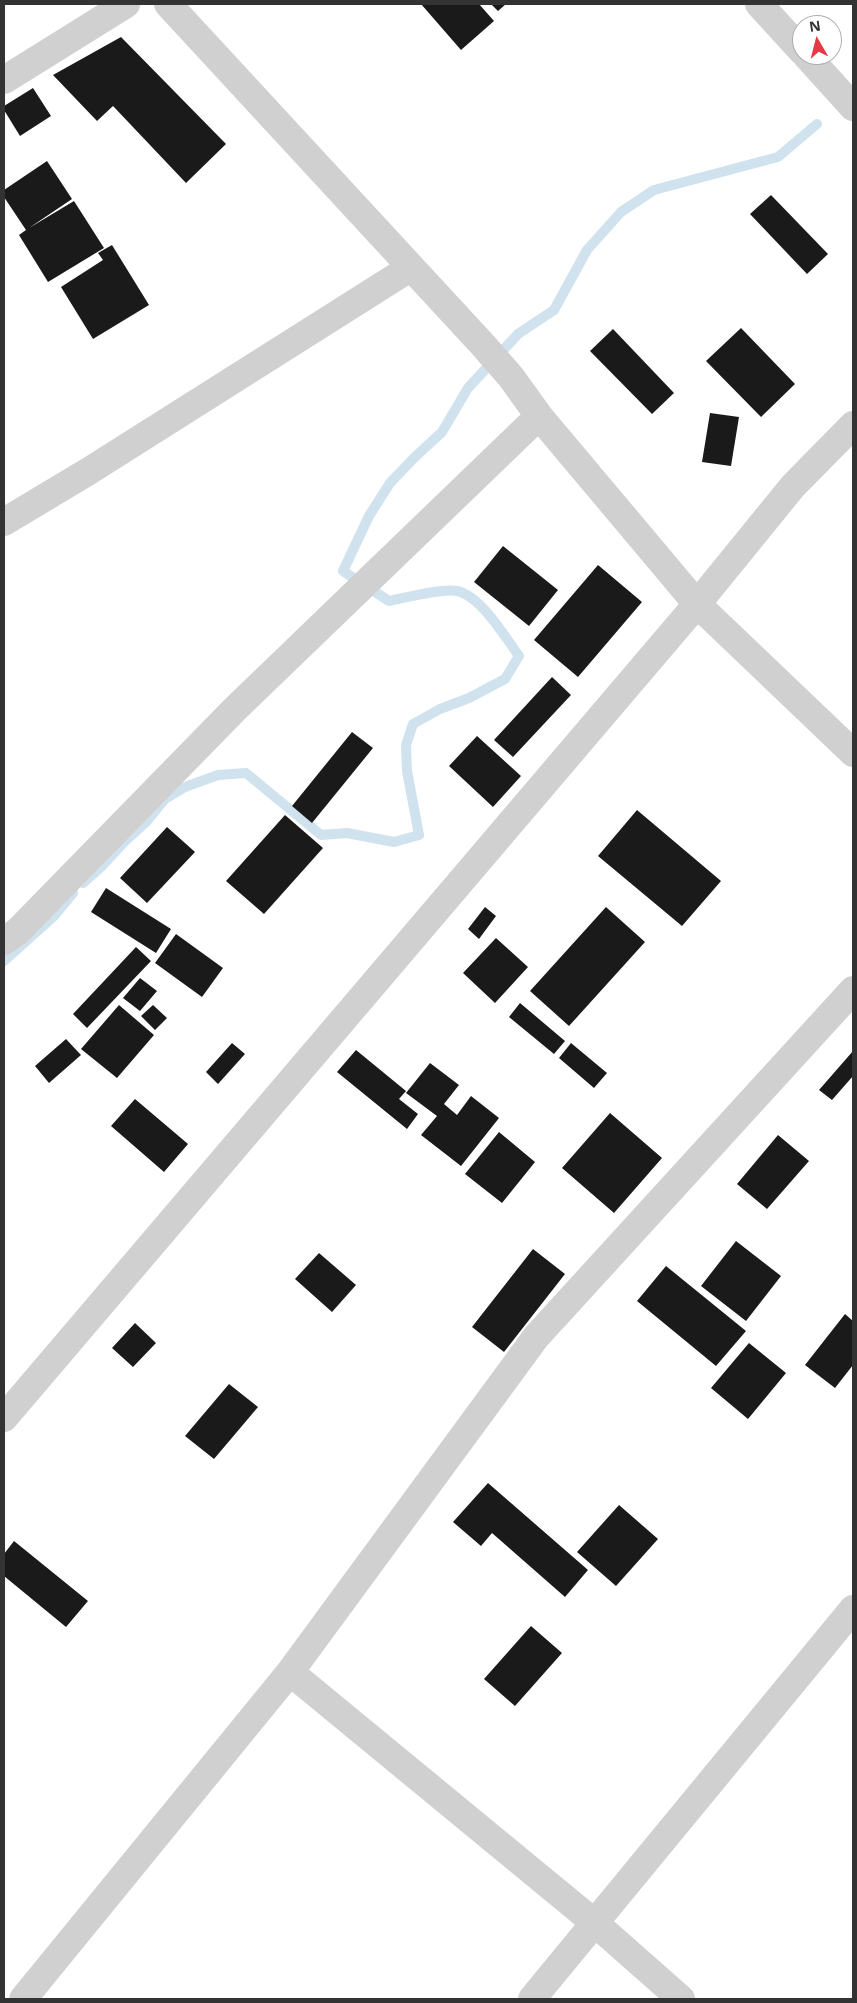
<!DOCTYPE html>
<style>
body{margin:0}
#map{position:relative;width:857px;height:2003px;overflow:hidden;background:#fff;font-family:"Noto Sans",sans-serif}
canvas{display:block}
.frame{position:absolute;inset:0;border:5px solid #333;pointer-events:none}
.north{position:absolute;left:792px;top:15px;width:50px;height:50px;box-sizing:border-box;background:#fff;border:1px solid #adadad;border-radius:50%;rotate:352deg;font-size:14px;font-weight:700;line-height:20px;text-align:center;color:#333}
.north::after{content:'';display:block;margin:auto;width:18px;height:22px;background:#e63946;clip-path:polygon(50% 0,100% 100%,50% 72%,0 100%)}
</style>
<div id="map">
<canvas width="857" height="2003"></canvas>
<div class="frame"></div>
<div class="north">N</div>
</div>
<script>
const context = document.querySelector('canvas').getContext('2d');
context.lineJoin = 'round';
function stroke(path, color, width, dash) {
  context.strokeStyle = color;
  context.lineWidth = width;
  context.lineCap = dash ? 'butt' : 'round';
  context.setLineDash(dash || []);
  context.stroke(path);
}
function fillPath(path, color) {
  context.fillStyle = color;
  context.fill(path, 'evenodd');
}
const stream = new Path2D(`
 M83,883L101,867L124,842L146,822L165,799L185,787L218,775L246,773L321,835L347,833L394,842L419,835L407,771L406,745L413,724L440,709L469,698L505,679L519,656C505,637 481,596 457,591C443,588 404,598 389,601L343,571L369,516L390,483L415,457L442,432L468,388L518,334L554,310L587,250L621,212L654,190L778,157L817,124
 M4,961L54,916L73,893`);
const building = new Path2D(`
 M421,4H479L494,21L461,50Z
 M491,4H506L498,11Z
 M121,37L226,144L186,183L113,106L97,121L53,75Z
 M33,88L51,116L20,136L4,110V106Z
 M47,161L72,199L29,228L74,201L104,248L48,282L19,235L26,230L4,197V190Z
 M771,195L828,254L807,274L750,214Z
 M112,245L149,305L93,339L61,287L103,260L98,253Z
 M741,328L795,384L761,417L706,361Z
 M613,329L674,393L652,414L590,351Z
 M710,413L739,417L731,466L702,462Z
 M503,546L558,590L529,626L474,582Z
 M598,565L642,602L578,677L534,640Z
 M552,677L571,695L513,757L494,740Z
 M352,732L373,748L312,823L292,806Z
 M477,736L521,776L493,807L449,766Z
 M637,810L721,881L682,926L598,856Z
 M285,815L323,848L264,914L226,881Z
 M167,827L195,852L147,903L120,878Z
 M106,888L171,929L156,953L91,912Z
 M485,907L496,916L479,939L468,929Z
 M606,907L645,942L569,1026L530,991Z
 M176,934L223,968L202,997L155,963Z
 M496,938L528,967L495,1003L463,973Z
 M136,947L151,961L87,1028L73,1014Z
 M140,978L157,991L140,1011L123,998Z
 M520,1003L565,1041L554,1054L509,1017Z
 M119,1005L154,1035L117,1078L81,1049Z
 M153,1005L167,1018L155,1030L141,1016Z
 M66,1039L81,1055L49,1083L35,1066Z
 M232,1043L245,1054L218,1084L206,1072Z
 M571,1043L607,1073L594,1088L559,1058Z
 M356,1050L406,1091L399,1099L418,1114L407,1129L337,1072Z
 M853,1051V1076L832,1100L819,1090Z
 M430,1063L459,1085L444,1104L457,1115L471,1096L499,1118L461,1166L421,1135L437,1116L406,1093Z
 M135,1099L188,1144L164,1172L111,1126Z
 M610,1113L662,1158L614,1213L562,1168Z
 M499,1132L535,1162L502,1203L465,1174Z
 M778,1135L809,1161L767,1209L737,1184Z
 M736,1241L781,1276L746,1321L701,1286Z
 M533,1249L565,1274L504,1352L472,1327Z
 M319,1253L356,1285L332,1312L295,1279Z
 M666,1266L746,1331L716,1366L637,1301Z
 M845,1314L853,1321V1365L835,1388L805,1365Z
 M135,1323L156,1343L133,1367L112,1348Z
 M749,1343L786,1373L748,1419L711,1388Z
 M229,1384L258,1407L214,1459L185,1436Z
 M488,1483L588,1570L565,1597L492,1533L481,1546L453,1522Z
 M619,1505L658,1539L616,1586L577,1552Z
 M14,1541L88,1601L66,1627L4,1576V1554Z
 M531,1626L562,1653L515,1706L484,1679Z`);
const minor = new Path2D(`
 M168,4L483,345L511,377L539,416L697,604L853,753
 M759,4L802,51
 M806,55L853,107
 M4,80L126,4
 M4,522L89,471L410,268
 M4,941L18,931L235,709L539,416
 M4,1418L697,604L793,486L853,425
 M290,1672L596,1924L681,1999
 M23,1999L290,1672L536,1337L853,990
 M532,1999L853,1609`);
stroke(stream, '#cfe2ee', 10);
fillPath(building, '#1a1a1a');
stroke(minor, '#d0d0d0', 28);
</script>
